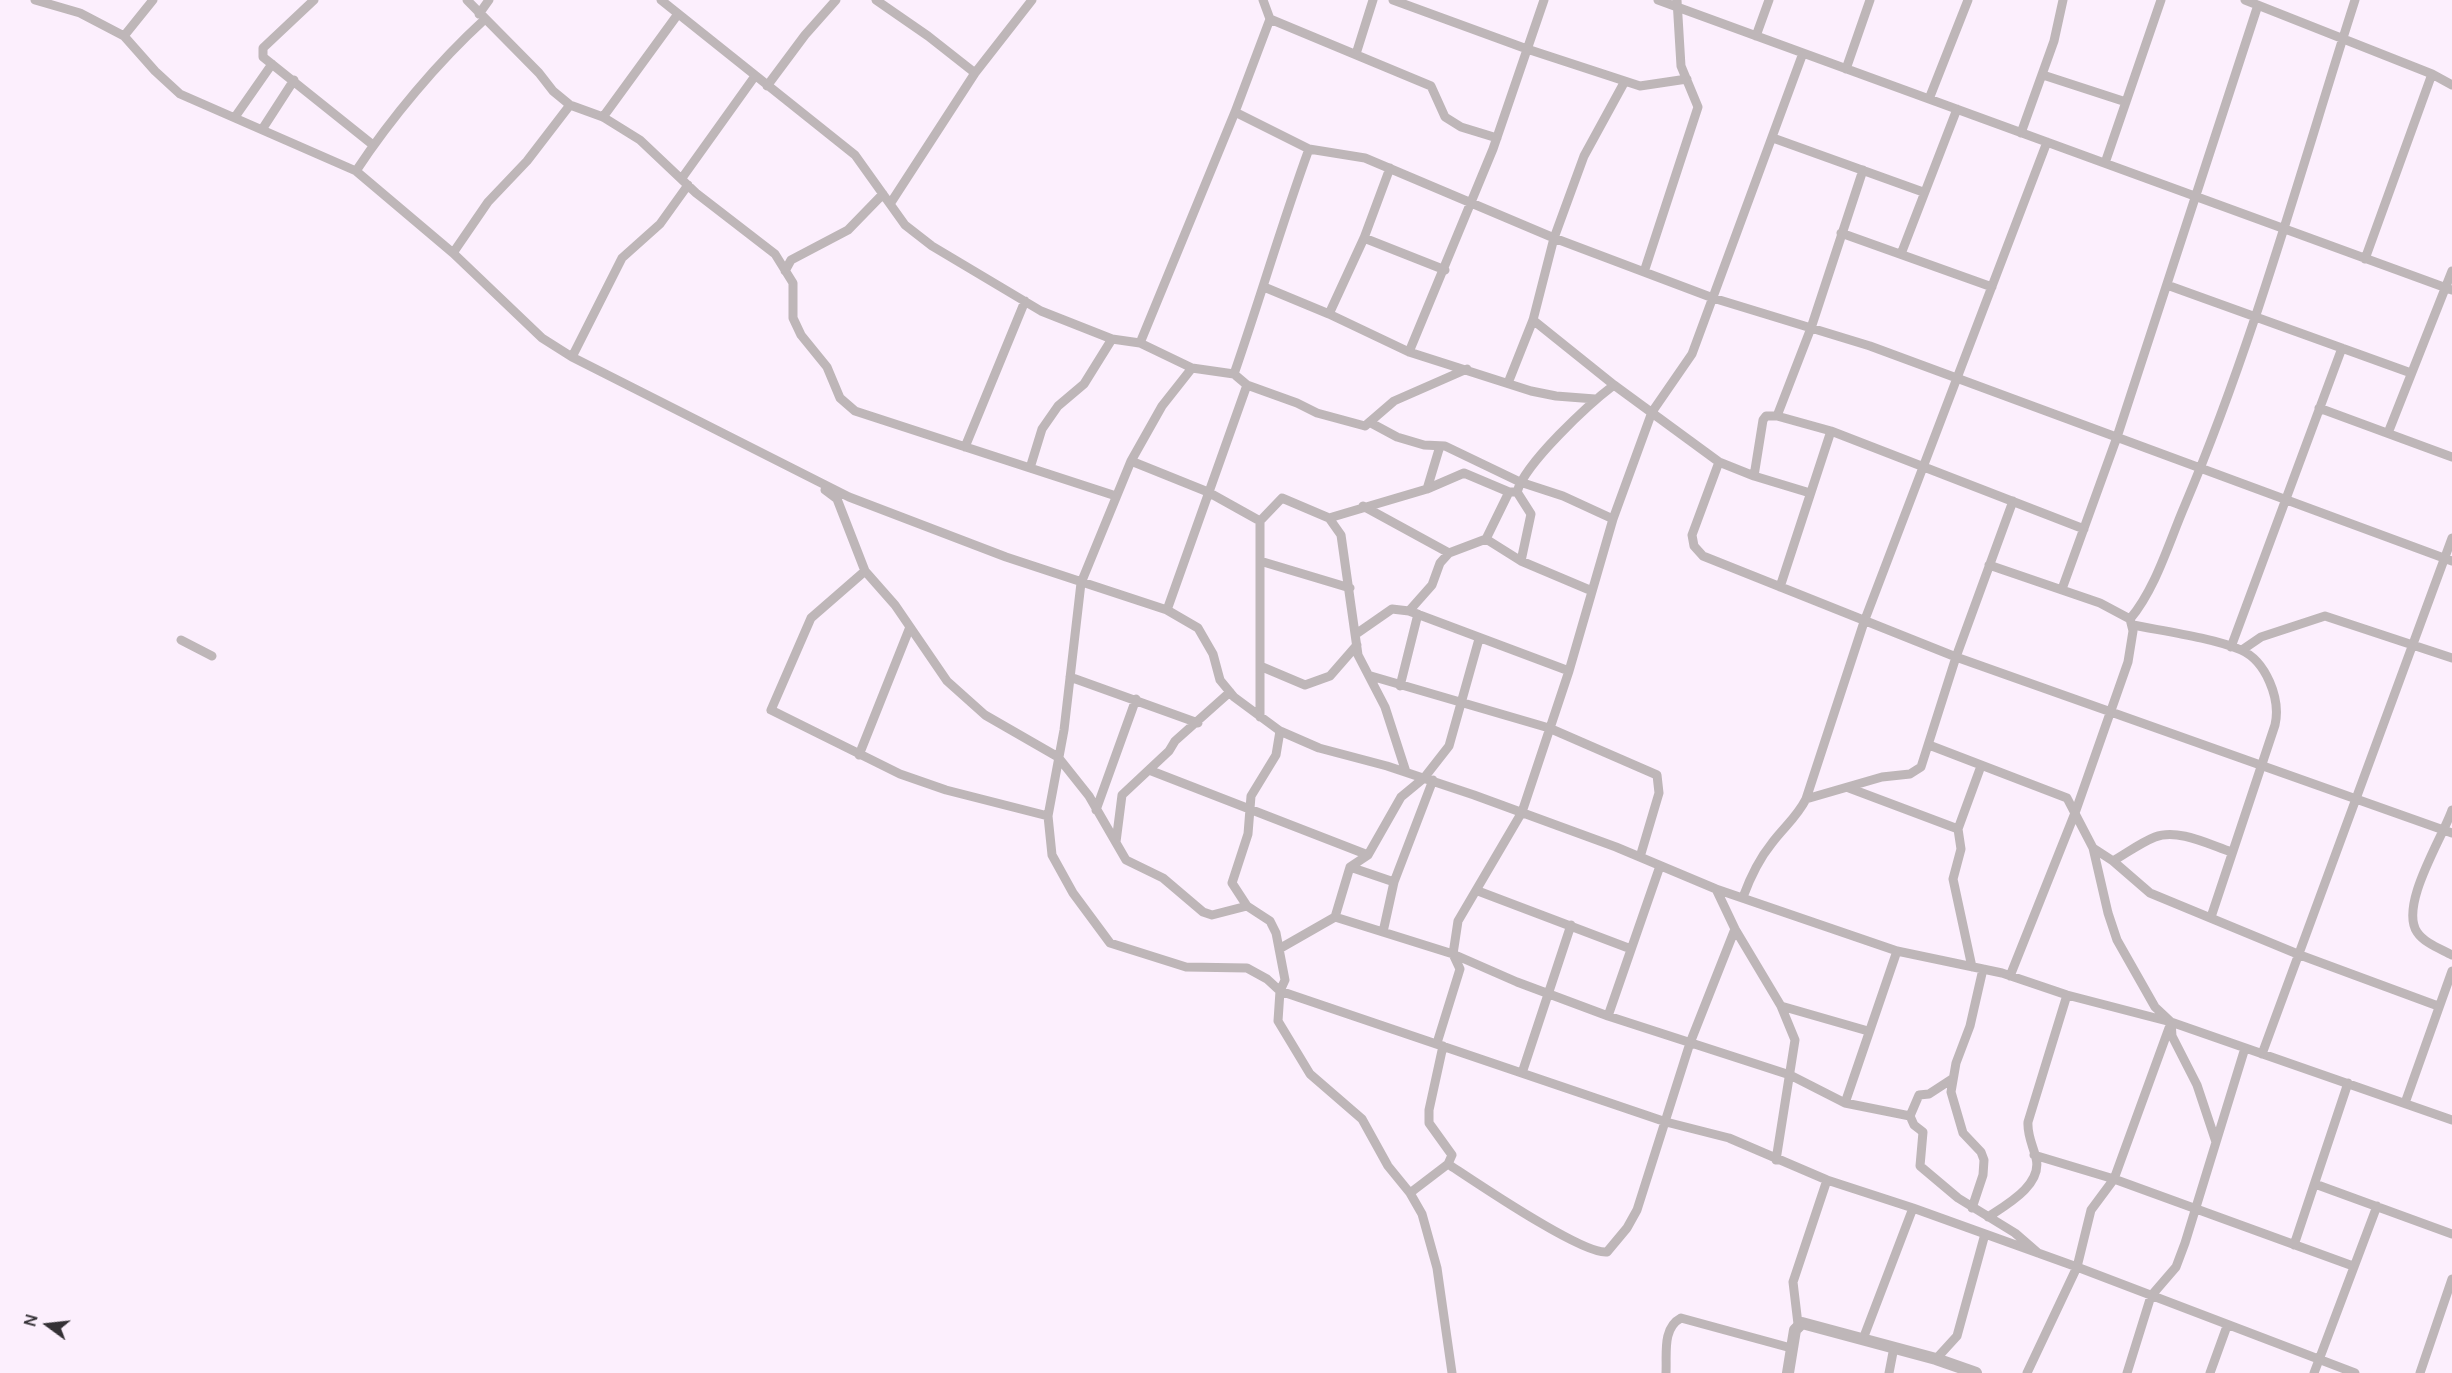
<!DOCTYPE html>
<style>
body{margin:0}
#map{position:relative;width:2452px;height:1373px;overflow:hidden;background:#fceffd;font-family:Manrope,sans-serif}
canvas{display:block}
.north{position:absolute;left:18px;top:1295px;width:60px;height:60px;-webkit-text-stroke:4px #fceffd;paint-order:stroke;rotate:285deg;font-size:16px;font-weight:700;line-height:24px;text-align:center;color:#343035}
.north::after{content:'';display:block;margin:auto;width:21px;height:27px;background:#343035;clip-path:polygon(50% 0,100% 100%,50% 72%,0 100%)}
</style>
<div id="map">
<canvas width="2452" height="1373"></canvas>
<div class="north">N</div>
</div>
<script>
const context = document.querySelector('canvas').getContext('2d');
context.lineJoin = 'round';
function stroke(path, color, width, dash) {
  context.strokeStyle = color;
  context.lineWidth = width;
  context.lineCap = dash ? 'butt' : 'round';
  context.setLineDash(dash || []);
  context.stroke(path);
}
const minor = new Path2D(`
 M35,0L80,13L124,36L155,71L180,94L356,171L453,253L542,338L572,357L849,497L1006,557L1167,610L1198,628L1213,654L1220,680L1234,697L1280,731L1319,748L1387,766L1474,795L1616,847L1716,889L1897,951L2002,973L2067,995L2171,1022L2452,1120
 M314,0L263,48V57L373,145
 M467,0L539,73L553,91L570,105L603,117L640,140L696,193L775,254L793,283V318L801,335L827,367L840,398L855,411L1116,496
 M661,0L855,155L905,225L932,246L1041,311L1112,339L1084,384L1058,406L1042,429L1030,468
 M876,0L928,36L975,73
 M1393,0L1527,49L1640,86L1687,79
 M1658,0L2452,290
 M2245,0L2432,74L2365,259
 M479,14L489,0
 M1270,19L1431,86L1445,117L1461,127L1497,138
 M124,36L153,0
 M1756,36L1769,0
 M1356,54L1373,0
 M1846,69L1870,0
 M2432,74L2452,85
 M2043,75L2126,102
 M767,86L805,35L836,0
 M1929,99L1968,0
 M1235,112L1309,149L1365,158L1554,238L1713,298L1870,346L2452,561
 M235,117L272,64
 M603,117L678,14
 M263,128L294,80
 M2021,133L2054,41L2063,0
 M1773,138L1923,192
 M2105,163L2161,0
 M356,171C391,118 438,62 484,20
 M682,178L755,76
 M890,204L975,73L1032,0
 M1841,233L1992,287
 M1364,238L1445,270
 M453,253L488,202L527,161L570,105
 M1901,254L1957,109
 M785,271L791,260L848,230L883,194
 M1644,272L1698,107L1681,66L1677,0
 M2167,285L2411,373
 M1264,287L1329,314L1409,352L1531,391L1556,396L1595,399
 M1329,314L1364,238L1390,168
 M1533,320L1614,385L1719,462L1754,476L1810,493
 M1112,339L1140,343L1235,112L1270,19L1263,0
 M1140,343L1192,368L1234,374L1247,385L1297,403L1317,413L1365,426L1394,401L1467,369
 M1409,352L1493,149L1544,0
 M572,357L622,258L660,224L688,185
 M1192,368L1162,406L1131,461L1081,583L1064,730L1048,816L1052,855L1073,893L1110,943L1186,967L1247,968L1267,979L1280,991L1666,1122L1729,1138L1827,1180L1913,1208L2077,1267L2355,1373
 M1234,374C1260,299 1282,223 1309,149
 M1508,383L1533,320L1554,238L1584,156L1625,81
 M2319,408L2452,457
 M1777,416L1811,328L1863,170
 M1371,423L1397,437L1424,445L1445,446L1520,482L1563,496L1613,519
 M2388,433L2452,271
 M965,447L1025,301
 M1131,461L1208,492L1260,521
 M1719,462L1692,535L1694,546L1703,556L1956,657L2452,833
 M1754,476L1763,420L1766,416H1777L1831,431L2084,529
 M1427,489L1440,446
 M825,490L837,499L865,571L895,605L947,681L985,715L1058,757L1089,796L1126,860L1163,878L1203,912L1212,915L1247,906
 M1517,492L1531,514L1521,561
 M1363,506L1449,553
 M1329,518L1427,489L1464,473L1509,492
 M1486,539L1521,561L1592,591
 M1260,561L1350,588
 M1989,565L2100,603L2130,619L2133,631L2128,662L2075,813L2010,976
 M865,571L811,618L771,710L900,774L946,790L1048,816
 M1780,587L1831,431
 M2062,589L2117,437L2258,5
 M1167,610L1247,385
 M1409,611L1569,671
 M2130,619C2156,588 2169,542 2185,505C2254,342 2301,169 2355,0
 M2133,625C2163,631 2214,638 2241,650C2266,661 2281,699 2275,725L2211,917
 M1356,634L1392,609L1409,611L1432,585L1440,563L1449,553L1486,539L1509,492H1517C1525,463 1589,404 1614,385
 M181,640L212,656
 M2231,647L2342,348
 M2242,650L2261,637L2325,616L2452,658
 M1260,666L1305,685L1330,676L1357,645
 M1371,676L1549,728L1657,775L1659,793L1640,857
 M1070,677L1198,723
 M1400,686L1418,614
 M1260,717V521L1282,498L1329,518L1341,535L1358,655L1385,707L1406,772
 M1280,731L1276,755L1251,796L1248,834L1232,883L1247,906L1270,921L1276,933L1285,980L1280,991L1278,1021L1310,1074L1362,1119L1388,1166L1410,1193L1422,1214L1437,1268L1452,1373
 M1929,745L2067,798L2093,848L2108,913L2117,940L2155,1007L2171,1022L2172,1036L2197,1085L2216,1142
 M859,755L910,627
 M1149,770L1368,855
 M1849,788L1958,829
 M1806,799L1882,777L1910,774L1921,767L1956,657L2013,501
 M1096,810L1136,699
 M2452,810C2443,837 2399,905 2417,932C2424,943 2441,949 2452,955
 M1116,842L1122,795L1169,751L1175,741L1230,692
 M2093,848L2113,861L2150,893L2300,955L2438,1006
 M2113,861C2127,853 2140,843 2155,837C2178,828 2210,845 2232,852
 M1350,867L1394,882
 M1716,889L1735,929L1781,1006L1795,1040L1776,1160
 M1478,891L1631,949
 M1743,897C1750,878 1759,859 1772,843C1784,827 1797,817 1806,799L1864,622L2047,142
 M1335,917L1453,954L1517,982L1608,1016L1790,1075L1845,1103L1910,1116
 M1383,932L1394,882L1433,780
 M1279,949L1335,917L1350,867L1368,855L1401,797L1424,778L1449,746L1479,639
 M1972,967L1953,879L1961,849L1958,829L1981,766
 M1781,1006L1868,1031
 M1608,1016L1660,866
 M1437,1043L1460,969L1453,954L1458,921L1522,812L1569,671L1613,519L1652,412L1692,354L1803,53
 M2262,1054L2452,538
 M1522,1073L1571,925
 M1952,1079L1929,1094L1919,1095L1910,1116L1914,1125L1923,1132L1920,1166L1958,1198L2015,1233L2038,1253
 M1845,1103L1897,951
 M2405,1103L2452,971
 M2034,1155L2114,1179L2353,1266
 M1448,1164C1474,1181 1582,1255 1607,1252L1627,1228L1637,1210L1690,1043L1735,929
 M2315,1184L2452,1234
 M1410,1193L1448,1164L1452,1155L1429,1123V1110L1443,1046
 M1972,1208L1983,1175L1984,1160L1981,1152L1963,1133L1951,1092L1956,1063L1970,1026L1983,969
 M1988,1217C2006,1205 2043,1185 2036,1158C2033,1146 2027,1135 2028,1122L2067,995
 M2294,1245L2348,1083
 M1798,1324L1793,1282L1827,1180
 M1863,1339L1913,1208
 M1936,1359L1957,1336L1985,1234
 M1666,1373C1667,1354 1662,1328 1681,1318L1791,1348
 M1889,1373L1894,1347
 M2027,1373L2077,1267L2091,1210L2114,1179L2169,1028
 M2127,1373L2151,1296L2176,1267L2185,1243L2245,1048
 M2210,1373L2227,1326
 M2314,1373L2377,1206
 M2420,1373L2452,1279`);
const tertiary = new Path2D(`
 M1788,1373L1795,1330L1802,1323L1936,1359L1976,1373`);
stroke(minor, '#beb6b8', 9);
stroke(tertiary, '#beb6b8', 12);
</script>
